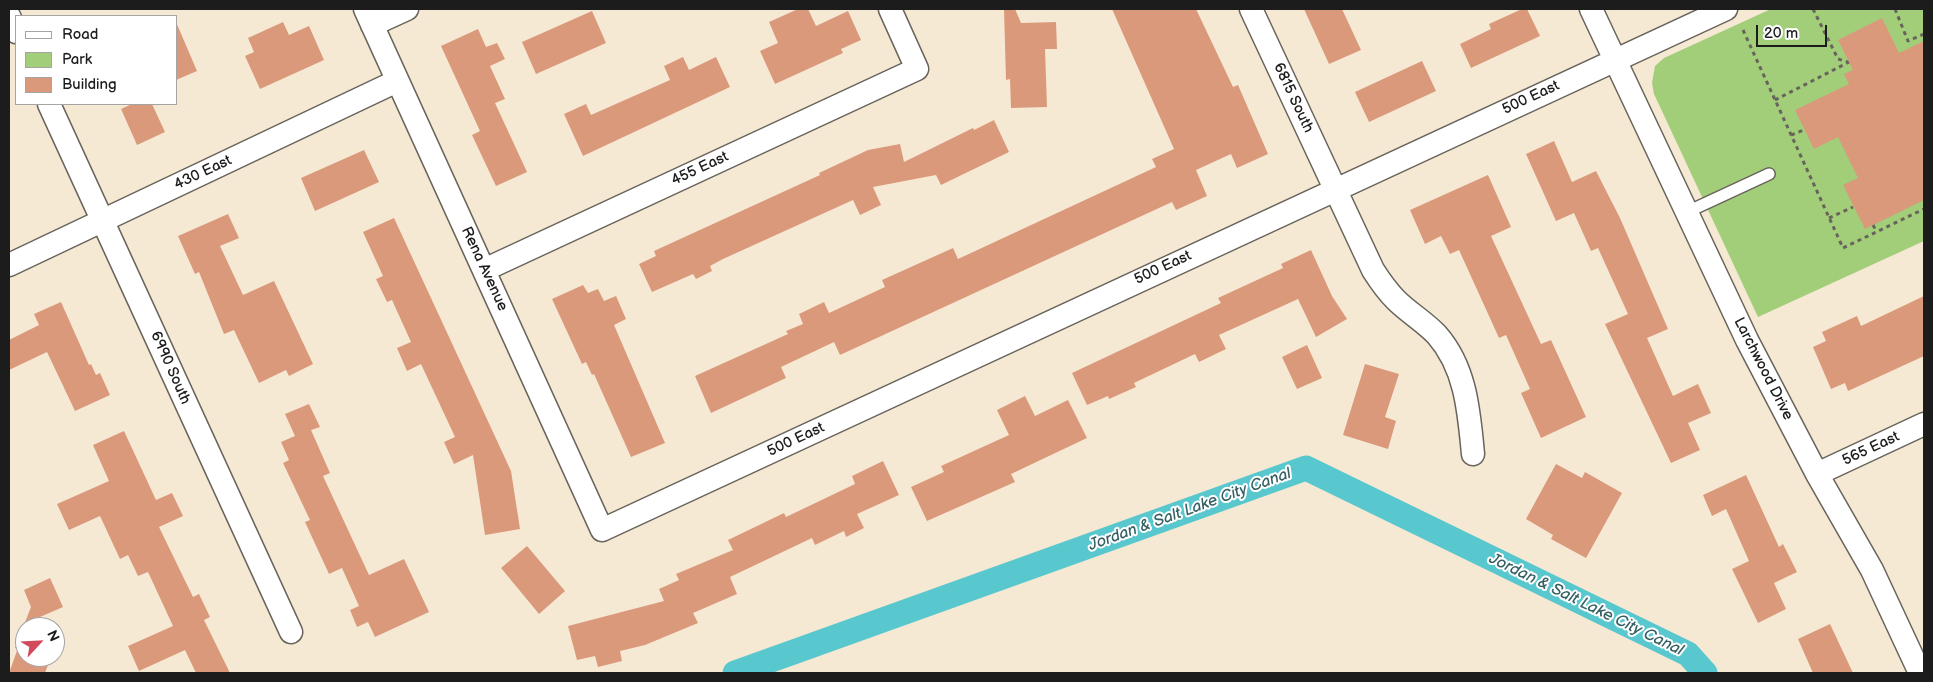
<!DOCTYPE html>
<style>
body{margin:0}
#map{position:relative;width:1933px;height:682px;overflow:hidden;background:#f6e9d4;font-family:"Balsamiq Sans",sans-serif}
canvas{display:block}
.frame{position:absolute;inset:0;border:10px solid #1c1c1c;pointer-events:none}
.legend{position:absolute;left:15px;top:15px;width:162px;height:90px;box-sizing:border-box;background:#fff;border:1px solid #a4a4a4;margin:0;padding:6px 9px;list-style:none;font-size:15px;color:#1c1c1c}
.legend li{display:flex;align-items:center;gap:10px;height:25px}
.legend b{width:25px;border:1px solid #a4a4a4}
.north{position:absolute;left:15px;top:617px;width:50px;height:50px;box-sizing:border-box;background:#fff;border:1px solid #a4a4a4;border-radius:50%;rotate:65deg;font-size:14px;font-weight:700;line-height:20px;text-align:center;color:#1c1c1c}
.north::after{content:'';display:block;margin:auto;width:18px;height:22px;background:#d1495b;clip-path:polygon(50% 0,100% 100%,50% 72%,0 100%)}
.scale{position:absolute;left:1756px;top:25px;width:71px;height:22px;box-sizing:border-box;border:2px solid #1c1c1c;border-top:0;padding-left:6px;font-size:15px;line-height:18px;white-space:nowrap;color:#1c1c1c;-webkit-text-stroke:4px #fff;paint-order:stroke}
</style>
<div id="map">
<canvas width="1933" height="682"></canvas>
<div class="frame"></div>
<ul class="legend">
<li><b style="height:6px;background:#fff"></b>Road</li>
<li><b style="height:14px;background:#a2cd79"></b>Park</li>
<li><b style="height:14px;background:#db997c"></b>Building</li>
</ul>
<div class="north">N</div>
<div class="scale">20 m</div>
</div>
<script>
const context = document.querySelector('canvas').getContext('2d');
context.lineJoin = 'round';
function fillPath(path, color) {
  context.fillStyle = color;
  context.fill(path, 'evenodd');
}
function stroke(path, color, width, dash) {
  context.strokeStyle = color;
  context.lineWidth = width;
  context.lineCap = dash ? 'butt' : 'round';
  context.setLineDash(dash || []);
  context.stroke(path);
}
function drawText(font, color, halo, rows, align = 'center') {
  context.font = font + ' "Balsamiq Sans",sans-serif';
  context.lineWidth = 4;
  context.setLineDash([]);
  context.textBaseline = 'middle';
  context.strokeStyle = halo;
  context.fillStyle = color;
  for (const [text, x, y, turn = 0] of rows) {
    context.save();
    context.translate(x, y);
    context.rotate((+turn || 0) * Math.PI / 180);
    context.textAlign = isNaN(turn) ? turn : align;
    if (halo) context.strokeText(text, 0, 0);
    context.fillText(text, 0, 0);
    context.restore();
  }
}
const green = new Path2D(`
 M1771,9H1924V241L1758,317L1654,94L1652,83L1655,66L1664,58Z`);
const canal = new Path2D(`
 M735,673L1306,468L1688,654L1705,673`);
const building = new Path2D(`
 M798,9H808L816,26L848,11L861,40L841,49L843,53L775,84L760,51L778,43L769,22Z
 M1004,9H1015L1021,23L1056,22L1057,49H1045L1047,107L1011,108L1010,79L1006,80Z
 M1112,9H1196L1233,87L1238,85L1268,154L1237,168L1231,154L1196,170L1207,196L1176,210L1172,202L840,355L834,342L781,367L786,378L711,413L695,376L788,334L786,331L803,324L799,314L824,302L829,313L885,287L882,280L953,248L958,259L1156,167L1152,159L1174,149Z
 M1304,9H1342L1361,50L1329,64Z
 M1522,9H1527L1540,36L1471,68L1460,44L1491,29L1489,24Z
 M592,11L606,43L536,74L522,42Z
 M1882,18L1899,53L1924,41V200L1865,229L1843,185L1858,178L1838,137L1814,149L1795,110L1849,84L1844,74L1853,70L1838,40Z
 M176,22L197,71L176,80Z
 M283,22L289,35L309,26L324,60L260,89L245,56L254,52L248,38Z
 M478,29L486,47L497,43L505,59L490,66L505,99L495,103L527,172L496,186L472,135L480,131L441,46Z
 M683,57L689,70L716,57L730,87L583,156L564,114L586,104L591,115L670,80L664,66Z
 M1422,61L1436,91L1369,122L1355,92Z
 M132,104H152L165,132L137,145L121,109Z
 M994,120L1009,152L941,185L936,175L873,187L881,205L860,215L853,200L723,259L710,266L712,271L696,279L693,274L652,292L639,264L656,256L654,251L820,175L819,173L868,150L900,144L904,162L973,128L974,130Z
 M1554,141L1572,182L1596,171L1620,218L1668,329L1647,338L1673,396L1698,384L1711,413L1688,423L1700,450L1671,463L1605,324L1628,314L1598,248L1591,251L1574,213L1556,221L1526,154Z
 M364,150L379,182L315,211L301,178Z
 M1488,175L1511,227L1491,236L1541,344L1551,340L1586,417L1541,438L1521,393L1530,389L1506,335L1499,338L1459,250L1450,254L1441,236L1425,244L1410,210Z
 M228,214L239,238L220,246L243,295L274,281L313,364L289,376L286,370L259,383L234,330L224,334L199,272L195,274L178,236Z
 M394,218L511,471L520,529L485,535L473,455L454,464L444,442L455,437L421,364L407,371L397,348L411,342L392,300L387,302L376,279L383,276L363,232Z
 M1311,250L1332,296L1347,319L1316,337L1298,299L1219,335L1226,349L1199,362L1195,354L1134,383L1136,387L1109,399L1108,396L1087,405L1072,373L1221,303L1218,298L1283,268L1281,264Z
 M583,285L588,293L598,289L604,301L616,296L626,319L614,325L665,443L631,457L594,374L592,375L586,362L582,364L552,299Z
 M1924,296V356L1848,391L1845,383L1831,389L1813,347L1826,341L1822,332L1857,316L1861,326Z
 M61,302L89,365L91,364L96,375L100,373L110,395L75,411L47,352L9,370V340L39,325L34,314Z
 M1307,345L1322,378L1297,389L1282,357Z
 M1365,364L1399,374L1385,417L1396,421L1388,449L1343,435Z
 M1025,396L1035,416L1068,400L1087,438L1011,474L1015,482L927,521L911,487L944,472L941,466L1009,435L997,410Z
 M309,404L320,427L311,430L330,473L323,476L369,575L404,559L429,612L375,637L368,622L357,627L350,610L359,606L342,568L329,574L305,522L310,520L283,463L289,460L281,442L295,436L285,414Z
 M124,431L156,500L172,493L183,516L159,527L193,597L199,594L210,617L204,620L230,673H196L185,650L139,671L128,646L173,626L148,572L138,576L128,555L120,559L100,516L69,530L57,504L109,481L93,445Z
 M883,461L899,495L857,514L864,528L846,537L844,531L815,545L812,538L730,577L737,594L693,613L698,623L645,645L620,651L622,661L598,667L595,656L577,660L568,626L664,601L659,589L679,580L676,574L733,550L728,540L784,513L786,517L855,484L852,476Z
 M1556,464L1582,478L1585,472L1622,493L1586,558L1551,539L1553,535L1526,519Z
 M1746,475L1779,547L1783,544L1797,572L1774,583L1786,609L1758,623L1732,569L1749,561L1726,509L1712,516L1703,495Z
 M527,546L565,591L539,614L501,568Z
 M50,578L63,607L33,620L50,627H25V657H51L45,673H9L18,648H15L31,607L24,590Z
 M1830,624L1853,673H1813L1798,639Z
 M55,629L61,632L55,648Z`);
const path = new Path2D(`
 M1813,9L1838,59L1848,62
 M1895,9L1908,41L1924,34
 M1743,30L1843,248L1924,209
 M1775,100L1849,62
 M1791,135L1804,130
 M1829,218L1853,207
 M1873,225L1877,232`);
const lane = new Path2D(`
 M1687,212L1769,174`);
const street = new Path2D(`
 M365,9L602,530L1726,9
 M1251,9L1373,270C1380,281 1387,291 1396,300C1409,313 1425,322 1437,335C1466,368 1469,412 1473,454
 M1591,9L1747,340L1817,474L1872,570L1920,673
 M9,16L16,32
 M372,25L407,9
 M49,104L291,632
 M9,265L397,81
 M484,270L917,69L890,9
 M1817,474L1924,424`);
const streetNames = [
 ["6815 South",1293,98,65],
 ["500 East",1531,98,-25],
 ["455 East",700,169,-25],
 ["430 East",203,173,-25],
 ["500 East",1163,268,-25],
 ["Rena Avenue",484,269,65],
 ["6990 South",170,368,66],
 ["Larchwood Drive",1763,369,63],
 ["500 East",796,440,-25],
 ["565 East",1871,449,-25]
];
const waterNames = [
 ["Jordan & Salt Lake City Canal",1190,510,-20],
 ["Jordan & Salt Lake City Canal",1586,605,26]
];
fillPath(green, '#a2cd79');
stroke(canal, '#59c7ce', 25);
fillPath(building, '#db997c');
stroke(lane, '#68645c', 14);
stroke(street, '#68645c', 25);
stroke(path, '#68645c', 3, [4, 4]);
stroke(lane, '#fff', 11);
stroke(street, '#fff', 22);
drawText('15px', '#1c1c1c', '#fff', streetNames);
drawText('italic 16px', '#346063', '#fff', waterNames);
</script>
